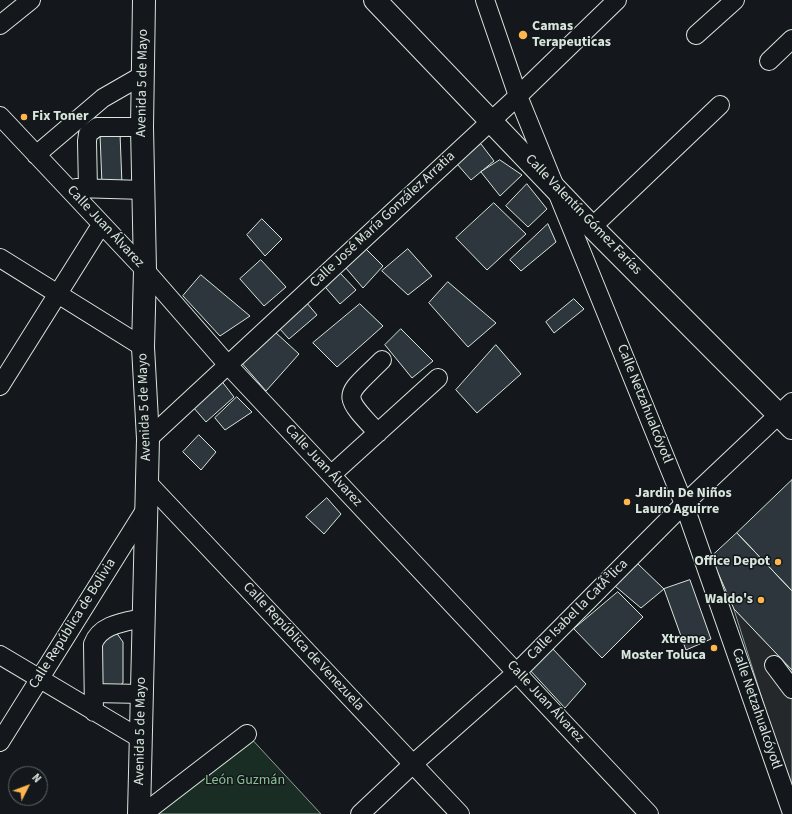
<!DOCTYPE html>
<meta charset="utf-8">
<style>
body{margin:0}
#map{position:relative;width:792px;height:814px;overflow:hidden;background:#14181c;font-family:"Source Sans 3",sans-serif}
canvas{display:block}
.north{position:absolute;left:8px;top:766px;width:40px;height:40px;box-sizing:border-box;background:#14181c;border:1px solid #626a69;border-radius:50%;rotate:48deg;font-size:11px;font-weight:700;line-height:16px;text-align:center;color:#d8e6dc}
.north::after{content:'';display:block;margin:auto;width:14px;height:18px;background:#ffb74d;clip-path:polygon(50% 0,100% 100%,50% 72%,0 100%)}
</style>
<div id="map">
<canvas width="792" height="814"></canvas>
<div class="north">N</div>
</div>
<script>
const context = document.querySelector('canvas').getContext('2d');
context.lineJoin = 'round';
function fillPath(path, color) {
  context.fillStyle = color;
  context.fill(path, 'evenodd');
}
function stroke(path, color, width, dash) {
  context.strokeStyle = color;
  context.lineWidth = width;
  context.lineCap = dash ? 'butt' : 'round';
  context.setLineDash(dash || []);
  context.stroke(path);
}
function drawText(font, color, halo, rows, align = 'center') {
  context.font = font + ' "Source Sans 3",sans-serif';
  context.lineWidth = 3;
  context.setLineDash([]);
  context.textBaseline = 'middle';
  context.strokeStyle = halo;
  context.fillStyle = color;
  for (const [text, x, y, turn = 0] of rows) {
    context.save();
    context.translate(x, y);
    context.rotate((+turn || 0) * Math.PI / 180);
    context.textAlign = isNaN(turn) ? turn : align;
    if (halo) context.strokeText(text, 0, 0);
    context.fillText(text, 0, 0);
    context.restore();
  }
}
const green = new Path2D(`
 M247,734L321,814H158Z`);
const parking = new Path2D(`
 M734,609L792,670V784L790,786Z`);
const building = new Path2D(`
 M120,133L122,185H102L100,134Z
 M481,144L494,161L471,180L457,164Z
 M500,160L522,175L500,196L481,172Z
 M527,184L547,209L528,227L506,206Z
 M494,203L526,234L487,270L456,238Z
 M262,219L282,239L265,256L247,235Z
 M548,224L556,242L521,271L510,260Z
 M366,249L383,266L363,288L345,267Z
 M408,249L432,276L408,295L382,271Z
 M261,260L286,287L264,306L240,279Z
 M340,273L356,290L340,304L326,288Z
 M201,275L250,316L220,336L183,296Z
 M448,282L496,323L468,347L429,303Z
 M574,299L584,309L554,333L546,322Z
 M306,302L317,315L289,339L279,328Z
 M360,304L383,326L337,367L313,343Z
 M401,329L433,361L412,378L385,345Z
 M275,332L299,354L266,391L240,361Z
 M496,345L521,374L477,413L456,390Z
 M220,379L234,397L206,422L193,407Z
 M237,397L252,412L225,430L215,418Z
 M199,435L216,452L201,470L183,452Z
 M792,480V591L737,533Z
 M327,498L341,514L324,534L306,517Z
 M737,533L792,591V670L734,609L711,557Z
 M638,564L664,589L641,608L615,586Z
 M690,580L711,639L686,650L664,589Z
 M618,592L643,617L602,658L574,629Z
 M113,628L123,642V683L111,692L100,681V639Z
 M552,648L586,684L565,708L528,668Z`);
const minor = new Path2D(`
 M485,0L518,96L684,504L792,813
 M0,25L31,0
 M696,35L735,0
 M769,61L792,39
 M0,116L145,270L227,364L649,814
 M36,155L103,98L143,75
 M76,188L144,190
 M88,189L87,141L88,134L97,127H142
 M592,227L720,105
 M0,258L143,347
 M0,386L101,225
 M378,433C339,392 345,397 382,360
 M148,439L518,96L617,0
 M331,475L438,378
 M146,481L460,814
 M0,655L141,739
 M774,665L792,689
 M94,693L142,694
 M94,712L93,644C100,624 125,622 143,618
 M0,742L147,507
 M143,814L247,734
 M360,814L413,764L517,672L684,504L792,402`);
const major = new Path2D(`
 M375,0L592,227L792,428
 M139,814L148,439L143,347L145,270L142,127L144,0`);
const markers = [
 [523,35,5,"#ffb74d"],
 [24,117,4,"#ffb74d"],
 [627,502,4,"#ffb74d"],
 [778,562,4,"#ffb74d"],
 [761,600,4,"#ffb74d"],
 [714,648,4,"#ffb74d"]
];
const poiNames = [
 ["Camas",532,27],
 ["Terapeuticas",532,43],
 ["Fix Toner",32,117],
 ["Jardin De Niños",635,494],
 ["Lauro Aguirre",635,510],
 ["Office Depot",770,562,"right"],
 ["Waldo's",753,600,"right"],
 ["Xtreme",706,640,"right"],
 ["Moster Toluca",706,656,"right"]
];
const streetNames = [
 ["Avenida 5 de Mayo",143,83,-89],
 ["Calle Valentín Gómez Farías",583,215,46],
 ["Calle José María González Arratia",383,220,-43],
 ["Calle Juan Álvarez",105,227,47],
 ["Calle Netzahualcóyotl",644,404,68],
 ["Avenida 5 de Mayo",145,407,-92],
 ["Calle Juan Álvarez",323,466,47],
 ["Calle Isabel la CatÃ³lica",578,610,-45],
 ["Calle República de Bolivia",73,624,-58],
 ["Calle República de Venezuela",303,647,47],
 ["Calle Juan Álvarez",545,702,47],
 ["Calle Netzahualcóyotl",756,709,71],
 ["Avenida 5 de Mayo",141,731,-89]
];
const parkNames = [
 ["León Guzmán",245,781]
];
fillPath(green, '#1a2d24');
stroke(green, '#939e99', 1);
fillPath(parking, '#24282b');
stroke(parking, '#939e99', 1);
fillPath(building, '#2c363c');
stroke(building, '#d8e6dc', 1);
stroke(minor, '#d8e6dc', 20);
stroke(major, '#d8e6dc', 24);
stroke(minor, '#14181c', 18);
stroke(major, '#14181c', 22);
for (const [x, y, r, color] of markers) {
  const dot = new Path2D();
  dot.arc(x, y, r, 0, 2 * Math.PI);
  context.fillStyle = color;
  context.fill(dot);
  stroke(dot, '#14181c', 1.5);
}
drawText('bold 14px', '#d8e6dc', '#14181c', poiNames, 'left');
drawText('14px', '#d8e6dc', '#14181c', streetNames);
drawText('14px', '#8ac095', '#14181c', parkNames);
</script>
